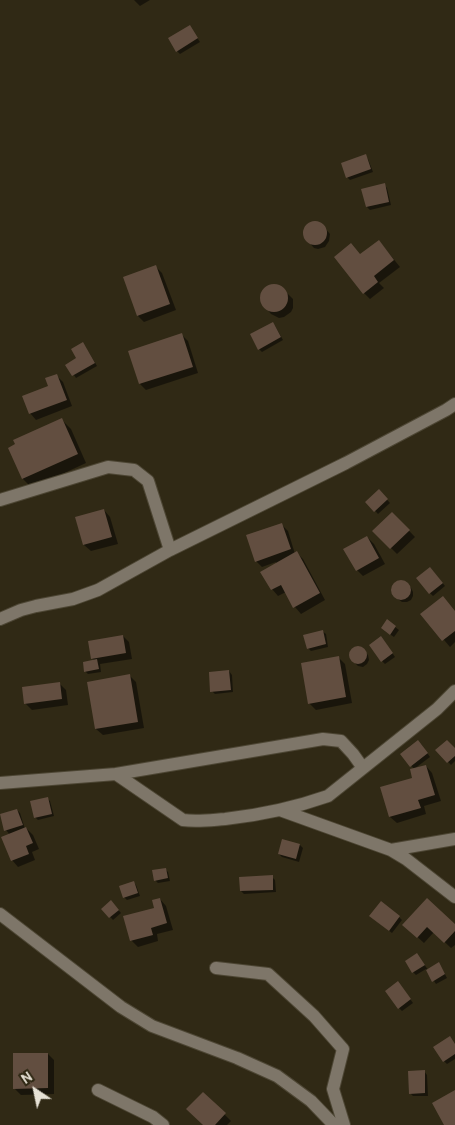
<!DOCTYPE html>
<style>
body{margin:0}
#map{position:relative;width:455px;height:1125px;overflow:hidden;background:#302915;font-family:Cabin,sans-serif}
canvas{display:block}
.north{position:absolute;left:10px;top:1065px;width:50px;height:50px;-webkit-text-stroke:4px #302915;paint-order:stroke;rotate:326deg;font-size:14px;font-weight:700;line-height:20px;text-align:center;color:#e6e1d5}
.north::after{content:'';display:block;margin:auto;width:18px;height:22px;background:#e6e1d5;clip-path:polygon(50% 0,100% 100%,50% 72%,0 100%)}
</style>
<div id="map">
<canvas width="455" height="1125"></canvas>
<div class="north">N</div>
</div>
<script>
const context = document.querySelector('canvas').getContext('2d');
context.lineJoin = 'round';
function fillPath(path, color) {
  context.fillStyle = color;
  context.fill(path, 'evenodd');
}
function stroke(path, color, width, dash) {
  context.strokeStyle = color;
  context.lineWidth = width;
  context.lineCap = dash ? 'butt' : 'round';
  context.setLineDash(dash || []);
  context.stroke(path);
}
const shadow = new Path2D(`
 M134,0H150L140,6Z
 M190,27L200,42L180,54L177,51Z
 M365,156L368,159L373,172L350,180L347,177Z
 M384,185L387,188L391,205L370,210L367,207Z
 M315,222L319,223L325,228L330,234L329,241L325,247L318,249L314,248L305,238L304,230L308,224Z
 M379,241L400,267L379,283L384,288L370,299L364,293L361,255Z
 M155,266L162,273L176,310L144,322L138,316Z
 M275,285L283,289L293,299V308L291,312L284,317L279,318L271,314L262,303L261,295L262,292L267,286Z
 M272,323L275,326L283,340L262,352L259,349Z
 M182,335L188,341L198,373L146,390L140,384Z
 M85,346L97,366L76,378L67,365L78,359Z
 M56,375L63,382L72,406L36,420L30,413Z
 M62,420L71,429L86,463L32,488L23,479L17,445Z
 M379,491L390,503L378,514L367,502Z
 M104,510L110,517L118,544L91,551L84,545L77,518Z
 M392,513L415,537L397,554L374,531Z
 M281,524L288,531L295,554L297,553L303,559L325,600L301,614L295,607L286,592L278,596L272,589L276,562L262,567L256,561Z
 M367,537L374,544L385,564L363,576L357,570Z
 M433,571L445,586L433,596L430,593Z
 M399,582H404L411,588L413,592V596L411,600L407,602H402L398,599L393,591V587L395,584Z
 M455,612V642L450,647L422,614Z
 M387,621L399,630L394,637L385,631Z
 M322,631L326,634L328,647L311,651L308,648Z
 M123,636L129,642L132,659L100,664L101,672L88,674L85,671L95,661L92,658Z
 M384,641L395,657L385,664L382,661Z
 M356,648H361L368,655L369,660L367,664L363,667L358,666L351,659L350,654L352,650Z
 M339,658L345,664L352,703L316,710L309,703Z
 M229,671L232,675L233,692L215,694L212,691Z
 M130,676L136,682L144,728L103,735L96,729L88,683Z
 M59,683L66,690L68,705L32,710L25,703Z
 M421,744L430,757L414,769L426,766L432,773L441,801L424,806L426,814L397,823L390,817L382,788L414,778V769L402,754Z
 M437,750H455V761L451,765Z
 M47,798L50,801L54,816L38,820L35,817Z
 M17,810L20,813L25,829L26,828L33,835L39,849L32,852L35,860L18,867L12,860L10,835L6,830Z
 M283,840L300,845L303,848L299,862L282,857L279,854Z
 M165,869L168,872L170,881L158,883L155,880Z
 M272,877L275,880L276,892L244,894L241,891Z
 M133,882L136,885L140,896L127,900L124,897Z
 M160,899L166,906L173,930L157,934L158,941L138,947L131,940L155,909Z
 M114,905L121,913L113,920L103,909Z
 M399,917L402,920L392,933L374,919Z
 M404,925L455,926V945L451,948L434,932L424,943Z
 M420,958L428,970L441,967L447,978L436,984L426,969L416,975L413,972Z
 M401,986L413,1003L402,1011L399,1008Z
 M455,1044V1059L447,1064L444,1061Z
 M48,1054L54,1060V1094L21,1095L14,1088Z
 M424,1071L427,1075L428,1096H413L410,1093Z
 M203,1093L231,1121L227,1125H204Z`);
const building = new Path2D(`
 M190,25L198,38L176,52L168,38Z
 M366,154L371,169L346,178L341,163Z
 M385,183L389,202L366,207L361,189Z
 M303 233a12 12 0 1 1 24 0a12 12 0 1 1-24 0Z
 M379,240L394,260L374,276L378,282L363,294L334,257L351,243L360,254Z
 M156,265L170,304L137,316L123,277Z
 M260 298a14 14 0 1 1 28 0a14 14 0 1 1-28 0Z
 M273,322L281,337L258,350L250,334Z
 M182,333L193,367L139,384L128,351Z
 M83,342L95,363L72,376L65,365L76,358L71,349Z
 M57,374L67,400L29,414L22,396L48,386L45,378Z
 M62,418L78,454L22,479L8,448L15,444L13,440Z
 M379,489L388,499L374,512L365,502Z
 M104,509L112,537L83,545L75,517Z
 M392,512L410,530L390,549L372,531Z
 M282,523L291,549L255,562L246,535Z
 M367,536L379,558L356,571L343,549Z
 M297,551L320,593L293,608L281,585L271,590L260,572Z
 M430,567L443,583L429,594L416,578Z
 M391 590a10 10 0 1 1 20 0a10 10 0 1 1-20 0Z
 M443,596L455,611V631L442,641L420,614Z
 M387,619L396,626L390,635L381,628Z
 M323,630L326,644L307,649L303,635Z
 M123,635L126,653L91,659L88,641Z
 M381,636L393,653L381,662L369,645Z
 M349 655a9 9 0 1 1 18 0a9 9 0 1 1-18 0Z
 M339,656L346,697L308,704L301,663Z
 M97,659L99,669L84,672L83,662Z
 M229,670L231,690L210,692L209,672Z
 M130,674L138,722L95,729L87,682Z
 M60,682L62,699L24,704L22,687Z
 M418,740L428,753L410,767L400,754Z
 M447,740L455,748V756L447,763L435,750Z
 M426,765L435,795L418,800L421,808L389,817L380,787L412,778L410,769Z
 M48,797L52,814L34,818L30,801Z
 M17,809L23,825L4,831L0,814Z
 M26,827L33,843L26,846L29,854L11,861L1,837Z
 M282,839L300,844L296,859L278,854Z
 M166,868L168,878L154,881L152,870Z
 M273,875V890L240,891L239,877Z
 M134,881L138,893L123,898L119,886Z
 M160,898L167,923L151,928L153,935L130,941L123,916L154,908L152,900Z
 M427,898L455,924V931L444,943L427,927L417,938L402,925Z
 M111,900L119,910L109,918L101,909Z
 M381,901L400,916L389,931L369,916Z
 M417,953L425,965L412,973L405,961Z
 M439,962L445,974L432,982L426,970Z
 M398,981L411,999L398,1009L385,991Z
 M450,1036L455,1044V1054L443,1062L433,1047Z
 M13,1053H48V1088L13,1089Z
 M425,1070V1093L409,1094L408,1071Z
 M455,1090V1125H444L432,1103Z
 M203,1092L226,1113L215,1125H203L186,1109Z`);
const minor = new Path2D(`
 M0,500L108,467L134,470L148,481L170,550
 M0,619L21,610L36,606L73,599L98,590L170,550L346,463L446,410L455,404
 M116,774L323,739L341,741L353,754L363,768
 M0,783L116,774L183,820C197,822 211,820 225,819C261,815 294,808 328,796L437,709L455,691
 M280,810L391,850L406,859L455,897
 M391,850L455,839
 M0,914L121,1007L152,1026L237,1058L277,1076L311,1101L334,1125
 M216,968L268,974L314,1016L343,1049L333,1089L344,1125
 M98,1090L153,1117L163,1125`);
fillPath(shadow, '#0007');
fillPath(building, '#624e40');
stroke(minor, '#4d4634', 14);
stroke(minor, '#7e7669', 12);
</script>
